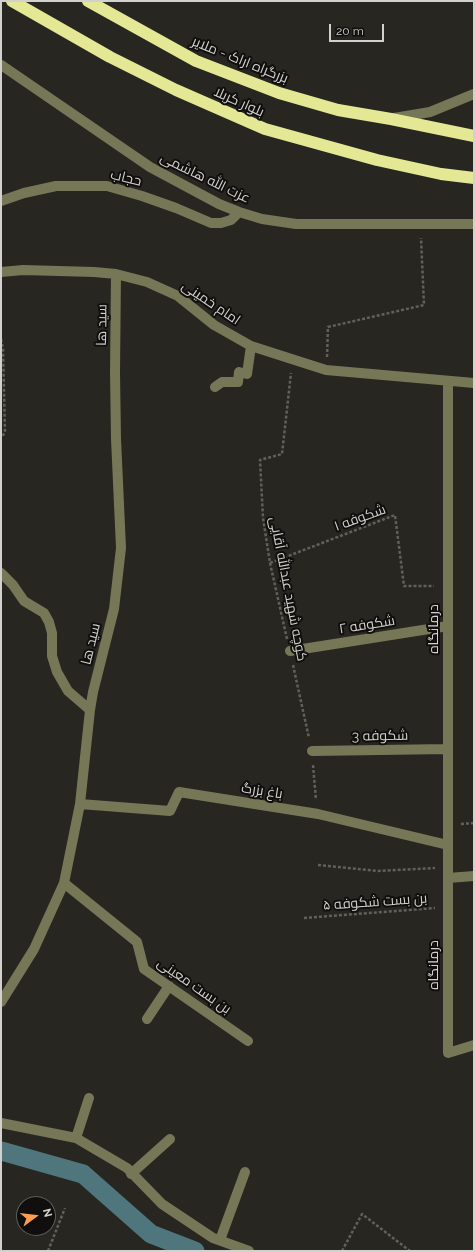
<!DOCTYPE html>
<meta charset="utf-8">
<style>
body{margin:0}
#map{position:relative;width:475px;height:1252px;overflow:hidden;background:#282621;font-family:Raleway,sans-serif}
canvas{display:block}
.frame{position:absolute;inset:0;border:2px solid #d2d1cd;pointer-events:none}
.north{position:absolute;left:16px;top:1196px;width:40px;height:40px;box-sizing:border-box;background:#100f0d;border:1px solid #5e5d5a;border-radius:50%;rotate:75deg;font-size:11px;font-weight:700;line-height:16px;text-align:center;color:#d2d1cd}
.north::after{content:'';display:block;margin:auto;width:14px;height:18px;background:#fb9e51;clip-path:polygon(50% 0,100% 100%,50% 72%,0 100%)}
.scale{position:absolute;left:329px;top:24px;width:55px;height:18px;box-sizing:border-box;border:2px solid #d2d1cd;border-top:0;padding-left:5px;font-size:12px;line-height:14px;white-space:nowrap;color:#d2d1cd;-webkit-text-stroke:3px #100f0d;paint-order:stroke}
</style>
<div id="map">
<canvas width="475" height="1252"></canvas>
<div class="frame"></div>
<div class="north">N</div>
<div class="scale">20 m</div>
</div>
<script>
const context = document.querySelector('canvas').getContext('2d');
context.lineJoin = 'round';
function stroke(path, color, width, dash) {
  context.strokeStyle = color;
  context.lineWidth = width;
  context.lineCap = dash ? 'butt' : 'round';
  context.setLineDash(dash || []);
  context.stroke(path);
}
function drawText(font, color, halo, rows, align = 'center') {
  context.font = font + ' Raleway,Cairo,sans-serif';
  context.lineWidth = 4;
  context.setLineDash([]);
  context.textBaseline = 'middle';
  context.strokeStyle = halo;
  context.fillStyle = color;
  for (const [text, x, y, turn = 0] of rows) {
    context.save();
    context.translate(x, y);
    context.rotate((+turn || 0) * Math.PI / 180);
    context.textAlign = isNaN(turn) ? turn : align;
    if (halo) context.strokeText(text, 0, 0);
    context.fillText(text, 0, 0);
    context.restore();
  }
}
const canal = new Path2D(`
 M1,1151L83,1174L151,1234L195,1251`);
const path = new Path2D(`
 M1,339L3,349L5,433L1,437
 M327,357L328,327L424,305L421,238
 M270,563L395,515L404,586H434
 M287,639L270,563L263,518L260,460L282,454L291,373
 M293,665L309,738
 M313,765L316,800
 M461,824L474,823
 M318,865L378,871L435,868
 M304,918L435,908
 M48,1251L65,1208
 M342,1251L362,1214L410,1251`);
const minor = new Path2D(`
 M1,65L150,167L219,204L239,212L262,219L296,224H474
 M394,118L430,112L474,94
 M1,201L24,193L56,186H107L142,196L176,208L211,223H221L231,220L239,212
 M1,272L23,270L94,272L116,274L147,282L178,296L214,325L251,346L326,370L474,383
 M448,381V1053L474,1045
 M215,387L222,382H238L239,372L247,374L251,346
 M1,573L13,585L24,601L44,613L49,622L52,633V656L57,672L68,691L90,710
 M290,651L448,626
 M312,751L448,749
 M80,804L170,811L179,792L318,814L448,845
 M448,878L474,876
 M64,883L137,942L144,969L248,1041
 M1,1002L34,949L64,883L80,804L90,710L93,692L114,609L121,548L116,439L115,372L116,274
 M147,1019L169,986
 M1,1123L76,1138L127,1168L162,1204L213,1238L249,1251
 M76,1138L89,1098
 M131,1174L170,1139
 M220,1240L245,1172`);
const highway = new Path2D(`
 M12,1L110,57L176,90L265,129L377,160L441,174L474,178
 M88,1L196,61L279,93L338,110L391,119L474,136`);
const streetNames = [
 ["بزرگراه اراک - ملایر",240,60,22],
 ["بلوار کربلا",239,102,24],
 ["حجاب",126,178,14],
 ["عزت الله هاشمی",205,178,26],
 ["امام خمینی",211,303,34],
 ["سید ها",102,325,-89],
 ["شکوفه ۱",360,518,-20],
 ["کوچه شهید عبدالله آقایی",288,589,79],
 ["شکوفه ۲",367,625,-9],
 ["درمانگاه",434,629,-90],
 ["سید ها",91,644,-76],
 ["شکوفه 3",380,736,-1],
 ["باغ بزرگ",262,791,9],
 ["بن بست شکوفه ۵",375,902,-4],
 ["درمانگاه",434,965,-90],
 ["بن بست معینی",194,986,35]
];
stroke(canal, '#50767d', 19);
stroke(path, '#61605b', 2.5, [3, 2]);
stroke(minor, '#757757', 10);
stroke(highway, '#e4e895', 12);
drawText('14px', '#d2d1cd', '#100f0d', streetNames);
</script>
